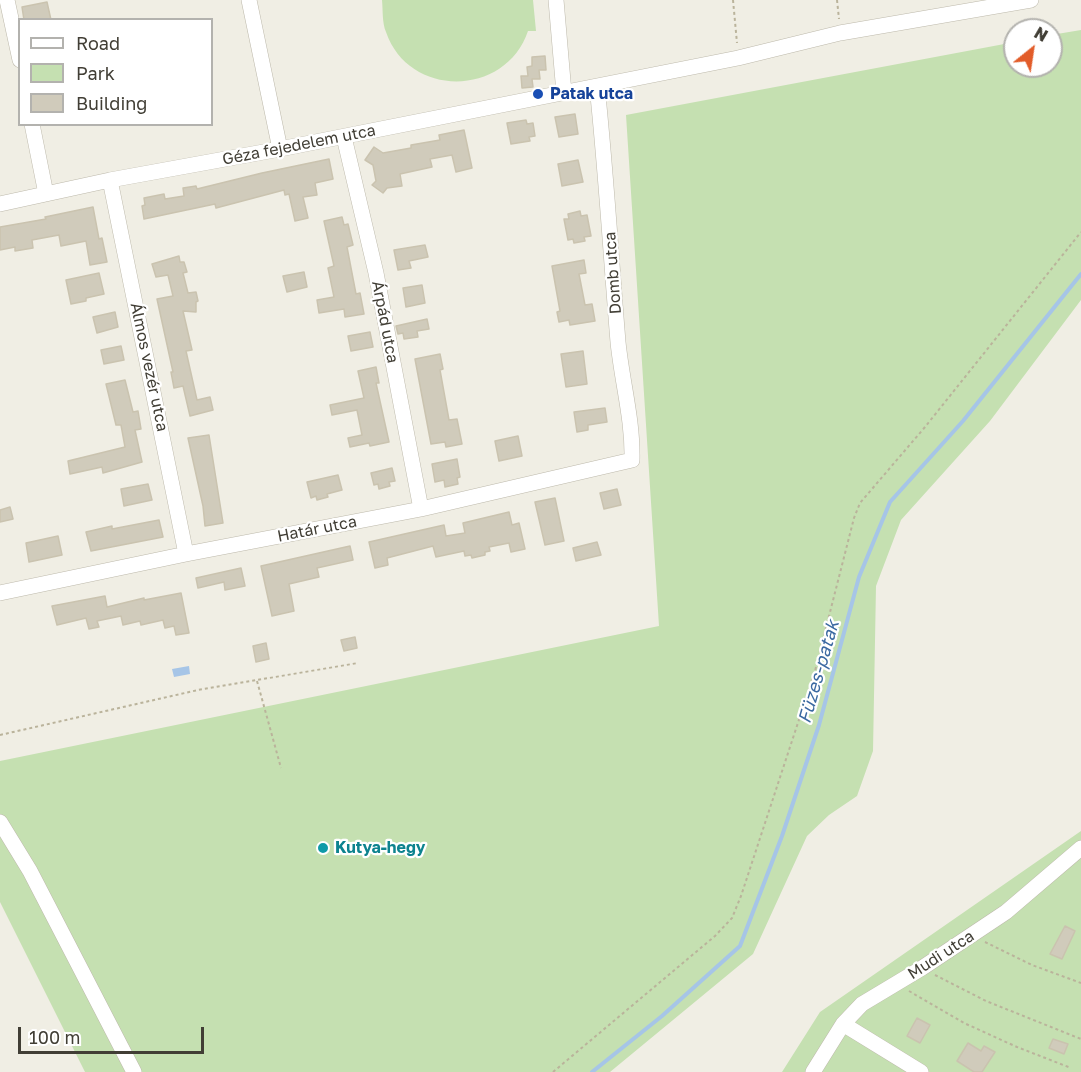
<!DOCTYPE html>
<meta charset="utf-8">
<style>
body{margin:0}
#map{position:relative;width:1081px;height:1072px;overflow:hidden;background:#f0eee4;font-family:"Golos Text",sans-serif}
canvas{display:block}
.legend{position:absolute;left:18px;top:18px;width:195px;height:108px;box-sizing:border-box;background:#fff;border:2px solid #b3b2ae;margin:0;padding:8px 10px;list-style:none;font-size:18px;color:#413e35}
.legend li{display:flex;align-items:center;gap:12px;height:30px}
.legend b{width:30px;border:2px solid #b3b2ae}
.north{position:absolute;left:1003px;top:18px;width:60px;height:60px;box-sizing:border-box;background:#fff;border:2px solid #b3b2ae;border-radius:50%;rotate:30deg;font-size:16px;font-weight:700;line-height:24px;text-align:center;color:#413e35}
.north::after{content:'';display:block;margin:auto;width:21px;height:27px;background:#e25c29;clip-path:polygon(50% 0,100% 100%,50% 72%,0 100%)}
.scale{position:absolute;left:18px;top:1027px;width:186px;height:27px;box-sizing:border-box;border:3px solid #413e35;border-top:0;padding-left:8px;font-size:18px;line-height:21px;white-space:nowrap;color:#413e35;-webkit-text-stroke:4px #fff;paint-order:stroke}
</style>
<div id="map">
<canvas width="1081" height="1072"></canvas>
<ul class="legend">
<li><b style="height:8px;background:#fff"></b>Road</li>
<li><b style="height:16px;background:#c5e0b1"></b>Park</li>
<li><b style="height:16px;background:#d0cbbb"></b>Building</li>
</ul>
<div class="north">N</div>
<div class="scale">100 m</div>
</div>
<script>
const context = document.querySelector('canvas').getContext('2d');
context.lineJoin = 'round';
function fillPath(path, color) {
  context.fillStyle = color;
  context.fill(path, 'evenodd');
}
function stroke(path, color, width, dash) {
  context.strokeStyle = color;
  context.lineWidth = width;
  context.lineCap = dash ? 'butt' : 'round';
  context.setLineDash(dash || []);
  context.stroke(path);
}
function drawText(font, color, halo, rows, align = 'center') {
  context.font = font + ' "Golos Text",sans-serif';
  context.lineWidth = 4.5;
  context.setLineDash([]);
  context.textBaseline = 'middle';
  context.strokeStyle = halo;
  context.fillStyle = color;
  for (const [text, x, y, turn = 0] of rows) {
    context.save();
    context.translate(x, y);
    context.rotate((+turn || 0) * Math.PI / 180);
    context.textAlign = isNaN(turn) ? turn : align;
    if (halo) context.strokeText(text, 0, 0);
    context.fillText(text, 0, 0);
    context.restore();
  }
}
const green = new Path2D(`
 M382,0H533L536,31H528C506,97 409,99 386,32C382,23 383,10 382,0Z
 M1081,30V300L990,421L901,520L876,586L873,751L857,796L829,815L807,836L753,954L610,1072H85L0,902V761L659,626L626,115L1015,42V66H1051V35Z
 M1081,831V1072H782L820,1012Z`);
const water = new Path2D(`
 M189,666L190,674L174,677L172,669Z`);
const stream = new Path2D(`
 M592,1072L662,1016L740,946L782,836L819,725L859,577L890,502L963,421L1081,274`);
const building = new Path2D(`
 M47,2L51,20H24L22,7Z
 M545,56L546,70H539L540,79H532L533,87L522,88L521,76H528L527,67L532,66V57Z
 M575,114L578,134L559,137L555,117Z
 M526,120L527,124L533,123L535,136L529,137L530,141L511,144L507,123Z
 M464,130L472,168L456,172L452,155L430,159L432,167L400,174L402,186L387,188L383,193L372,185L376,181L373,165L365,160L374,147L383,153L411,148V145L440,140L439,135Z
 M329,159L333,179L315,183L317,195L303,197L308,218L295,221L289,194L285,195L284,190L216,208L215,204L144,219L142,206L145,205L144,198L164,194L165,199L184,196L183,188L196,186L197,189L262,173Z
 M578,160L583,182L562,186L558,164Z
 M93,207L99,239L102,238L107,262L90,265L86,241L61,246L59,235L32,240L33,248L15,251V247L0,250V227L46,219L45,217Z
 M580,211L581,216L587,215L591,236L584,237L585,241L574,243L573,239L568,240L564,219H569L568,214Z
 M342,217L344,225L348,224L353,245L347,247L356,294L360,293L364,314L345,317L344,309L319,313L317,300L334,297L328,268L334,266L324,221Z
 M425,245L428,257L409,261L411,268L398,270L394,250Z
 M179,256L180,262H184L187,272L183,273L188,293L196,292L198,301L196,302V312L183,311L192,350L186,351L197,400L210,397L213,410L190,416L183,386L174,388L171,372H173L157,299L173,296L168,275L156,277L152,264Z
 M584,260L586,273L579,274L585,305L592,304L595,321L570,325L569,320L559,322L557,312L560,311L552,266Z
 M304,272L307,287L287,292L283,276Z
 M99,273L104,294L86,298V301L71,304L66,280Z
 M422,285L425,303L406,307L403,288Z
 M115,312L118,327L97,333L93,317Z
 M427,319L429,329L417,331L418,337L404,339L403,333L398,334L396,326Z
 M370,332L373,347L351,351L348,336Z
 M121,346L124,360L104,364L101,350Z
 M583,351L587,384L566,387L561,354Z
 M440,354L443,369L440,370L449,420L457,419L462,444L446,447L445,442L431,444L415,359Z
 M376,367L379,383H376L389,442L370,446L369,443L350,447L348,438L362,435L357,410L332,415L330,405L364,398L358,371Z
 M125,380L133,412L138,411L141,429L135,430L142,462L103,473L102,467L70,474L68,461L125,447L121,425H116L106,384Z
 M605,408L607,422L588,425V430L577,432L574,412Z
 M209,435L223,523L205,526L203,506L188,438Z
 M518,436L522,456L499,461L495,441Z
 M457,459L460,477L457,478L458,484L445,487L444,480L435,482L432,464Z
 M392,468L395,481L389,482L390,486L379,489L378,484L374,485L371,473Z
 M338,475L342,490L327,494L328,497L317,500L316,496L311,498L307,482Z
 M148,484L152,500L124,506L121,489Z
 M617,489L621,505L604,509L600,493Z
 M555,498L564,541L545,545L535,502Z
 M10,507L13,519L0,522V510Z
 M509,512L512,525L519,523L525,549L511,552L509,543L489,547L490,551L485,552V555L472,558L471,555L465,556L464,551L436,557L433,546L387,558L388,565L375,568L369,542L444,525L446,536L465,533L463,523Z
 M159,520L163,537L91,551L86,532L112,526V529Z
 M58,536L62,555L29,562L26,543Z
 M597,542L601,555L576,561L573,548Z
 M350,546L353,560L317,568L319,577L289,584L294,611L272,616L261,566Z
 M241,568L245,586L225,590L224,582L198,588L196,578Z
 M181,593L189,633L176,635L174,626L165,628L163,620L141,625L140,621L123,625L121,616L97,621L99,627L89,629L86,618L57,625L52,606L105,596L107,607L144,598V600Z
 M355,637L357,648L344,651L341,640Z
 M266,643L269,659L256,662L253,646Z
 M1065,926L1075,931L1062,959L1050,954Z
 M917,1018L930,1025L920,1043L907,1036Z
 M1053,1039L1068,1044L1064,1054L1049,1048Z
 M968,1043L981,1051L984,1046L995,1052L982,1072H974L957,1061Z`);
const path = new Path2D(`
 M733,0L737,43
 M837,0L839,19
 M257,681L281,768
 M0,735L198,690L358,663
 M985,942L1032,965L1081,983
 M935,975L986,1001L1081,1039
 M909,991L964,1023L1017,1047L1071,1068
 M553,1072L715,936L732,918L741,896L815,671L854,518L860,503L925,427L1081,232`);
const minor = new Path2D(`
 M7,0L20,60
 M249,0L280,149
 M556,0L564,93
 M32,124L46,194
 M344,137L376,273L421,509
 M110,180L186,554
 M0,204L110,180L280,149L738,58L840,33L1031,0
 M0,593L186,554L421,509L632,460C633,420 622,382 618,342C611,257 606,171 597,86
 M0,822L30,871L134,1072
 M843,1024L921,1072
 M813,1072L843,1024L862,1004L922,968L1006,912L1081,848`);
const markers = [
 [538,94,6,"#1a4fb4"],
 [323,848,6,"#0f9aa8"]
];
const transitNames = [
 ["Patak utca",550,94]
];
const streetNames = [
 ["Géza fejedelem utca",299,145,-11],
 ["Domb utca",613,273,-94],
 ["Árpád utca",385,322,79],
 ["Álmos vezér utca",149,367,78],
 ["Határ utca",317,529,-11],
 ["Mudi utca",941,955,-33]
];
const cultureNames = [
 ["Kutya-hegy",335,848]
];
const waterNames = [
 ["Füzes-patak",819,672,-74]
];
fillPath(green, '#c5e0b1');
fillPath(water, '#a6c5e7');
stroke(stream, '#a6c5e7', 4);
fillPath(building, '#d0cbbb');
stroke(building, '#cac3af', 1.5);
stroke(minor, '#bdb9ab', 16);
stroke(path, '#bab39b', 2, [3, 3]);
stroke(minor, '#fff', 15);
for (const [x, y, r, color] of markers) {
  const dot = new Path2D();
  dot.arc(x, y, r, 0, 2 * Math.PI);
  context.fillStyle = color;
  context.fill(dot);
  stroke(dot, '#fff', 2);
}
drawText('bold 16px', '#164399', '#fff', transitNames, 'left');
drawText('16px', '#413e35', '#fff', streetNames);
drawText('bold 16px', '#0d838f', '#fff', cultureNames, 'left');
drawText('italic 18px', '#3b69a1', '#fff', waterNames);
</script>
